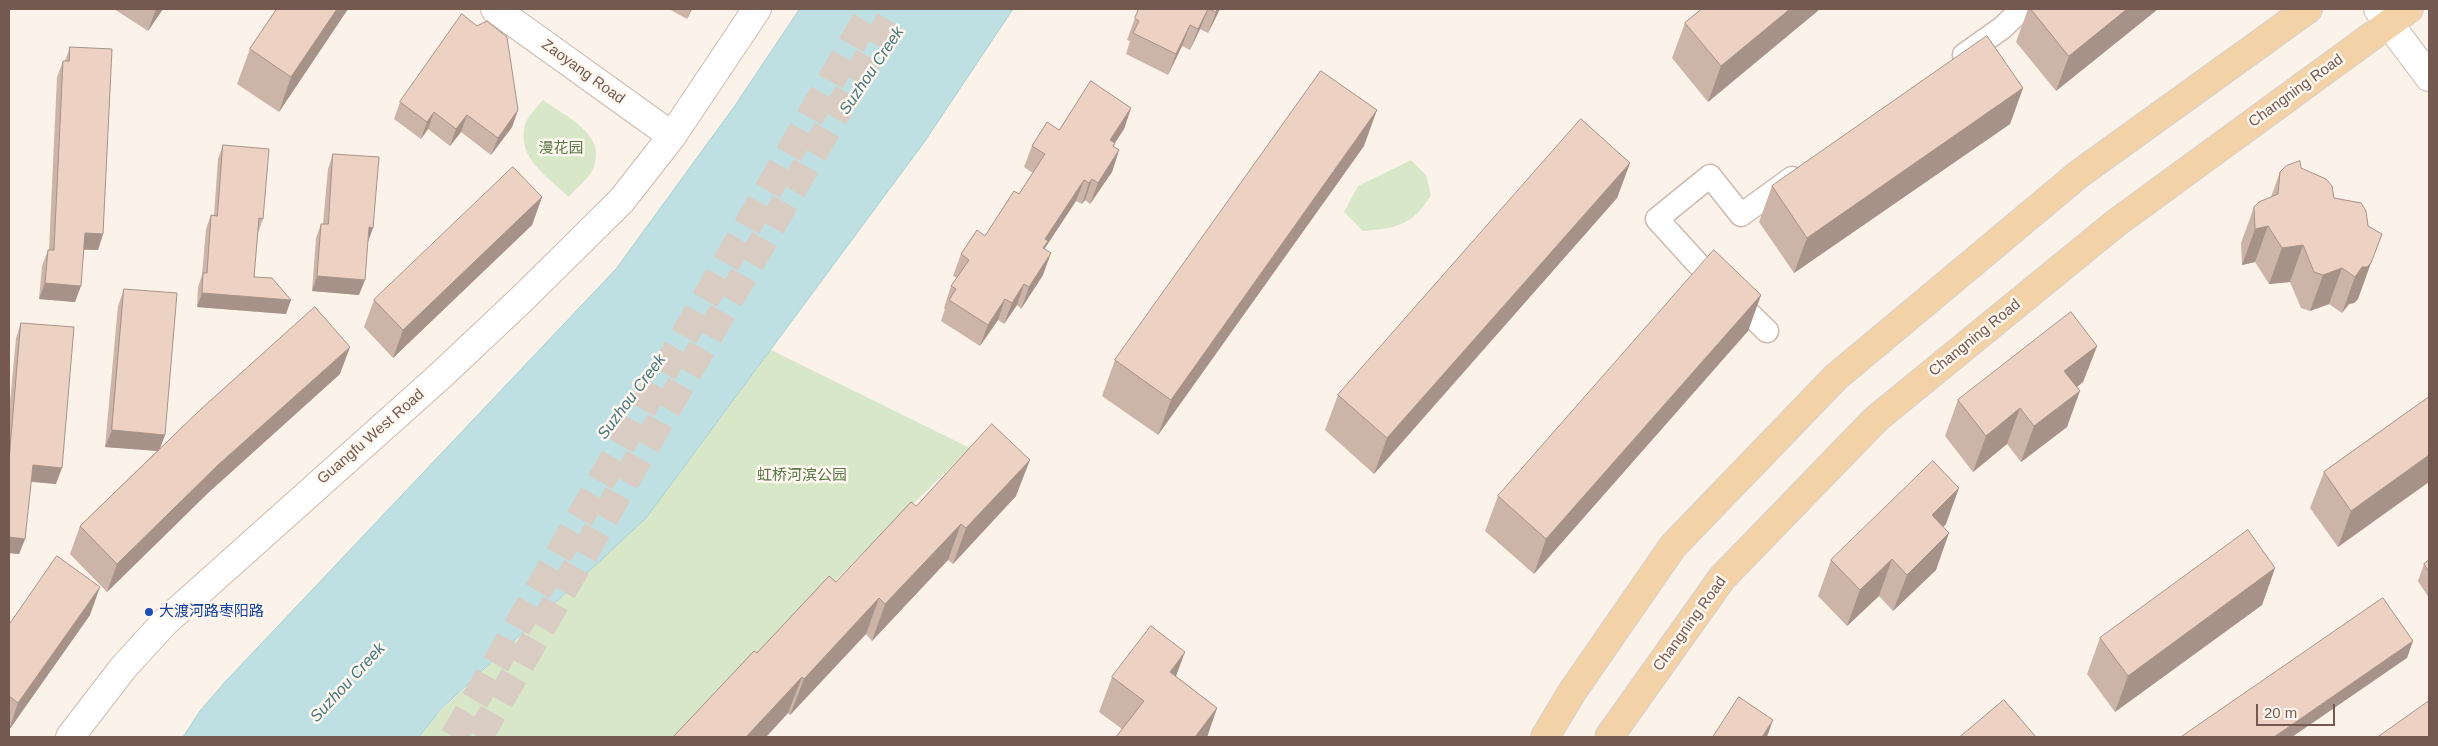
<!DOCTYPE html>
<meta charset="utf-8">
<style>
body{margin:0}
#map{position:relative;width:2438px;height:746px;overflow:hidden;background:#fbf2e9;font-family:Helvetica,sans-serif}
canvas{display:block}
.frame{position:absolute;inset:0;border:10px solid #73594f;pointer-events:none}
.scale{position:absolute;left:2256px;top:704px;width:79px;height:22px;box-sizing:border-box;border:2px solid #73594f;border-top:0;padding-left:6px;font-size:15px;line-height:18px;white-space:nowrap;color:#73594f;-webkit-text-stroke:4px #fdf7ef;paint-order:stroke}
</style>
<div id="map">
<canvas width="2438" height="746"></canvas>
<div class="frame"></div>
<div class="scale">20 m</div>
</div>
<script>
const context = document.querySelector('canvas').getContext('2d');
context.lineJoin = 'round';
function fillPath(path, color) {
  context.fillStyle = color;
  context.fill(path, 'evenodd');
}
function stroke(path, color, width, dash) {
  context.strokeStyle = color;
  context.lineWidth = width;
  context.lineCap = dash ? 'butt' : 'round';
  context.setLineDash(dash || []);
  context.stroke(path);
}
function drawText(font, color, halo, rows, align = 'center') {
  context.font = font + ' Helvetica,"Noto Sans SC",sans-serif';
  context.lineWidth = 5;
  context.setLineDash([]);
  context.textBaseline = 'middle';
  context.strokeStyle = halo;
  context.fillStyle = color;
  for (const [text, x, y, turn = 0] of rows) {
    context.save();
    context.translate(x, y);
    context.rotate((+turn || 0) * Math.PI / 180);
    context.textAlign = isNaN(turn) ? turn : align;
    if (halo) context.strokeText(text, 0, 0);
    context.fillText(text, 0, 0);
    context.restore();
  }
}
const green = new Path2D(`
 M543,100C566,117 610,135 592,171C588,180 575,188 569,197C549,178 516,158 525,125C527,117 537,107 543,100Z
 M1411,160L1426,175L1431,195C1412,226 1397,228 1363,231L1344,212L1358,186Z
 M771,350L970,448L676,737H420L434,717L646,518Z`);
const water = new Path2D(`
 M800,9H1013L925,141L646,518L439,711L419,737H183L200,711L225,682L616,269L734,107Z`);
const trunkTunnel = new Path2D(`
 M454,737L872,9
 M479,737L896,9`);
const minor = new Path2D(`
 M1964,55L2002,28L2022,9
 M1767,331L1697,263L1657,219L1710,176L1741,215L1792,178`);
const tertiary = new Path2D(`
 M495,9L672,136
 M2378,9L2429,77
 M70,737L123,668L165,622L439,377L525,296L622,200L672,136L757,9`);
const primary = new Path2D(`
 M1545,737L1572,692L1673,546L1836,377L2079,174L2308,9
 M1609,737L1722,578L1876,419L2116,223L2409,9`);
const wall = new Path2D(`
 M114,9H163L148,31Z
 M277,9H348L279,112L237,84L250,49Z
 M669,9H692L687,19Z
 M1136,9H1220L1208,33L1200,29L1190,50L1182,46L1168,75L1126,54L1130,41L1127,40L1135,18L1139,10Z
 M1702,9H1820L1708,102L1672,58L1685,23Z
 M2028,9H2158L2056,91L2016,42Z
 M70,47L103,234L98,250H84L75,302L39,299L42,266L48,250H49L57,77L63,61H65Z
 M2023,88L2010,124L1794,273L1759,222L1772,186Z
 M400,102L518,110L512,127L491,155L461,132L450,146L428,129L421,139L394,119Z
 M1131,108L1124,129L1115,143L1114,147L1119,150L1112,172L1090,204L1085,200L1082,204L1076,201L1045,248L1043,275L1021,309L1017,305L1004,324L998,320L980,346L941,321L945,309L944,308L951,286L957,278L953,276L961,254L985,236L1019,194L1033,173L1024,167L1032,146L1059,130Z
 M223,145L263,219L258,233L254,277L286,314L197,307L198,287L202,275L206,229L211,215H214L218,159Z
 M1364,146L1158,435L1102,396L1115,360Z
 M333,154L368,242L359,295L312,291L316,238L321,224H323L328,169Z
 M1630,163L1617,198L1374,474L1325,430L1338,395Z
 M2301,168L2334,198L2361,203L2358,299L2354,303L2349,304L2342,313L2329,304L2310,311L2301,308L2290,282L2269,284L2255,262L2242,265L2241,243L2254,207L2271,197L2280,172Z
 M542,197L532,225L393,358L364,327L374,300Z
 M124,289L165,435L159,449L340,374L208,493L107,592L70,554L80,526L157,451L105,447L118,306Z
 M1761,295L1748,331L1534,574L1485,531L1498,496Z
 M21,323L56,484L31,482L25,539L19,554L9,553V413L16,338Z
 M2097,346L2083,382L2077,387L2067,427L2021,462L2007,444L1973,472L1945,436L1958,400Z
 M2429,397L2338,547L2310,508L2324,472Z
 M1016,496L953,564L948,560L872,641L866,634L790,715L788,713L766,737H673L757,653L836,582L916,506Z
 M1946,524L1943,527L1936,570L1893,611L1879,596L1847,626L1818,596L1831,560Z
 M2429,560V598L2418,581L2424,564Z
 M2275,568L2262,605L2115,712L2087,674L2100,638Z
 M90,615L9,730V625Z
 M1176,676L1217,708L1207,737H1116L1122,729L1099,712L1112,677Z`);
const shadedWall = new Path2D(`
 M156,9H163L148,31Z
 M337,9H348L279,112L291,77Z
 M691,9H692L687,19Z
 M1208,9L1200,29L1190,50L1198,29Z
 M1217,9H1220L1208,33L1216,12Z
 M1790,9H1820L1708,102L1721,66Z
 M2127,9H2158L2056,91L2069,56Z
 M1190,25L1182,46L1168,75L1176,54Z
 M2023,88L2010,124L1794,273L1807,238Z
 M1131,108L1124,129L1103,161L1110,140Z
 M518,110L512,127L491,155L498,138Z
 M1377,110L1364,146L1158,435L1171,400Z
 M434,112L428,129L421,139L427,122Z
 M467,115L461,132L450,146L456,129Z
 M1119,150L1112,172L1090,204L1098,183Z
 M1630,163L1617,198L1374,474L1387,438Z
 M1092,179L1085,200L1082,204L1089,183Z
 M1084,180L1076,201L1045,248L1040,262L1045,239Z
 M542,197L532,225L393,358L403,330Z
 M2268,226L2255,262L2242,265L2255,229Z
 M369,227L373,228L368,242Z
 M85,233L103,234L98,250L79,249Z
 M2303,245L2290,282L2269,284L2282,248Z
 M1051,253L1043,275L1021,309L1029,287Z
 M2371,263L2358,299L2354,303L2349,304L2342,313L2355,277L2362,267Z
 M2342,268L2329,304L2310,311L2323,275Z
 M317,276L365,280L359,295L312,291Z
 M45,283L81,286L75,302L39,299Z
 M1024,284L1017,305L1004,324L1012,303Z
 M202,293L291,300L286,314L197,307Z
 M1761,295L1748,331L1534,574L1546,539Z
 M1005,299L998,320L980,346L988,325Z
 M2097,346L2083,382L2051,407L2064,371Z
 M350,347L340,374L208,493L107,592L117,564L218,465Z
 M2080,391L2067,427L2021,462L2034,426Z
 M2020,408L2007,444L1973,472L1986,436Z
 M112,430L165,435L159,451L105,447Z
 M2429,455V482L2338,547L2351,511Z
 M1030,460L1016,496L953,564L966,528Z
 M33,465L62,468L56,484L27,481Z
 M1959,488L1946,524L1918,551L1932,515Z
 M961,524L948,560L872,641L885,604Z
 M1949,533L1936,570L1893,611L1907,575Z
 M9,537L25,539L19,554L9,553Z
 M1892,559L1879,596L1847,626L1860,590Z
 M2275,568L2262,605L2115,712L2128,676Z
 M100,587L90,615L9,730L18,703Z
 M879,598L866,634L790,715L804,679Z
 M2413,641L2407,658L2292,737H2274Z
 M1185,652L1172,687L1170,672Z
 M802,677L788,713L766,737H746Z
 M1217,708L1207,737H1195Z
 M1773,720L1767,737H1762Z`);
const building = new Path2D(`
 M277,9H337L291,77L250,49Z
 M1139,9H1208L1198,29L1190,25L1176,54L1133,33L1139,21L1135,18Z
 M1210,9H1217L1216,12Z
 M1702,9H1790L1721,66L1685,23Z
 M2031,9H2127L2069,56Z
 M462,14L477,26L487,21L507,37L518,110L498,138L467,115L456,129L434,112L427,122L400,102Z
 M1987,36L2023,88L1807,238L1772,186Z
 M70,47L112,49L103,234L85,233L81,286L45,283L48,250H54L63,61H69Z
 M1321,71L1377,110L1171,400L1115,360Z
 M1091,81L1131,108L1110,140L1115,143L1113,146L1119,150L1098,183L1092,179L1089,183L1084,180L1045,239L1048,241L1043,248L1051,253L1029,287L1024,284L1012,303L1005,299L988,325L949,300L956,289L951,286L969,260L961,254L977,230L985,236L1014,191L1019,194L1045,154L1032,146L1047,122L1059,130Z
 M1581,119L1630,163L1387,438L1338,395Z
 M223,145L269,149L263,219L259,218L254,277L272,278L291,300L202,293L203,273H207L211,215L217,216Z
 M333,154L379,157L373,228L369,227L365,280L317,276L321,224H328Z
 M2300,161L2301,168L2326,179L2332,186L2334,198L2361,203L2366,211L2368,226L2382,234L2371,263L2367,267H2362L2355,277L2342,268L2323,275L2314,272L2303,245L2282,248L2268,226L2255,229L2254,207L2259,202L2278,194L2280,172L2286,166Z
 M513,167L542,197L403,330L374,300Z
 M1714,250L1761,295L1546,539L1498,496Z
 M124,289L177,293L165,435L112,430Z
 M315,307L350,347L218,465L117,564L80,526L200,410Z
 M2071,312L2097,346L2064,371L2080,391L2034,426L2020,408L1986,436L1958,400Z
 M21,323L74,327L62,468L33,465L25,539L9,537V461Z
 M2429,397V455L2351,511L2324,472Z
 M992,424L1030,460L966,528L961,524L885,604L879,598L804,679L802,677L746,737H673L754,651L757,653L829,576L836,582L911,502L916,506Z
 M1933,461L1959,488L1932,515L1949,533L1907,575L1892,559L1860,590L1831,560Z
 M2248,530L2275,568L2128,676L2100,638Z
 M57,556L100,587L18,703L9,696V625Z
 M2429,560V572L2424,564Z
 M2383,598L2413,641L2274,737H2181Z
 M1151,626L1185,652L1170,672L1217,708L1195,737H1116L1144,701L1112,677Z
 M1739,697L1773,720L1762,737H1713Z
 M2004,700L2036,737H1960Z
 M2429,701V737H2378Z`);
const markers = [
 [149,612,5,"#1a4fb4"]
];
const streetNames = [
 ["Zaoyang Road",583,72,36],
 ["Changning Road",2296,91,-36],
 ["Changning Road",1975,338,-39],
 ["Guangfu West Road",371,437,-41],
 ["Changning Road",1690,624,-54]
];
const parkNames = [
 ["漫花园",561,149],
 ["虹桥河滨公园",802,476]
];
const transitNames = [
 ["大渡河路枣阳路",159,612]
];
const waterNames = [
 ["Suzhou Creek",872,71,-56],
 ["Suzhou Creek",632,397,-53],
 ["Suzhou Creek",348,683,-47]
];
fillPath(green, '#d7e7c8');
fillPath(water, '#bfe0e3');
stroke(water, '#a6cfd3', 1);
stroke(trunkTunnel, '#d9ccc2', 28, [28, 14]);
stroke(minor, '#ccbab0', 25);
stroke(tertiary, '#ccbab0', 30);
stroke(primary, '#d8d1ce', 30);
stroke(minor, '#fff', 22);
stroke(tertiary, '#fff', 28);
stroke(primary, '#f3d2a8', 28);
fillPath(wall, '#ccb4a8');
fillPath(shadedWall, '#a69288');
fillPath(building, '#edd1c3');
stroke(building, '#a69288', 1);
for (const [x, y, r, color] of markers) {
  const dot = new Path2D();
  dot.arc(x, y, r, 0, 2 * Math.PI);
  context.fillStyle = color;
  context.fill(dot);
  stroke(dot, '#fdf7ef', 2);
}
drawText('15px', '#73594f', '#fdf7ef', streetNames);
drawText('15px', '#597848', '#fdf7ef', parkNames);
drawText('15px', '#164399', '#fdf7ef', transitNames, 'left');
drawText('italic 16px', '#47777d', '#fdf7ef', waterNames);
</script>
